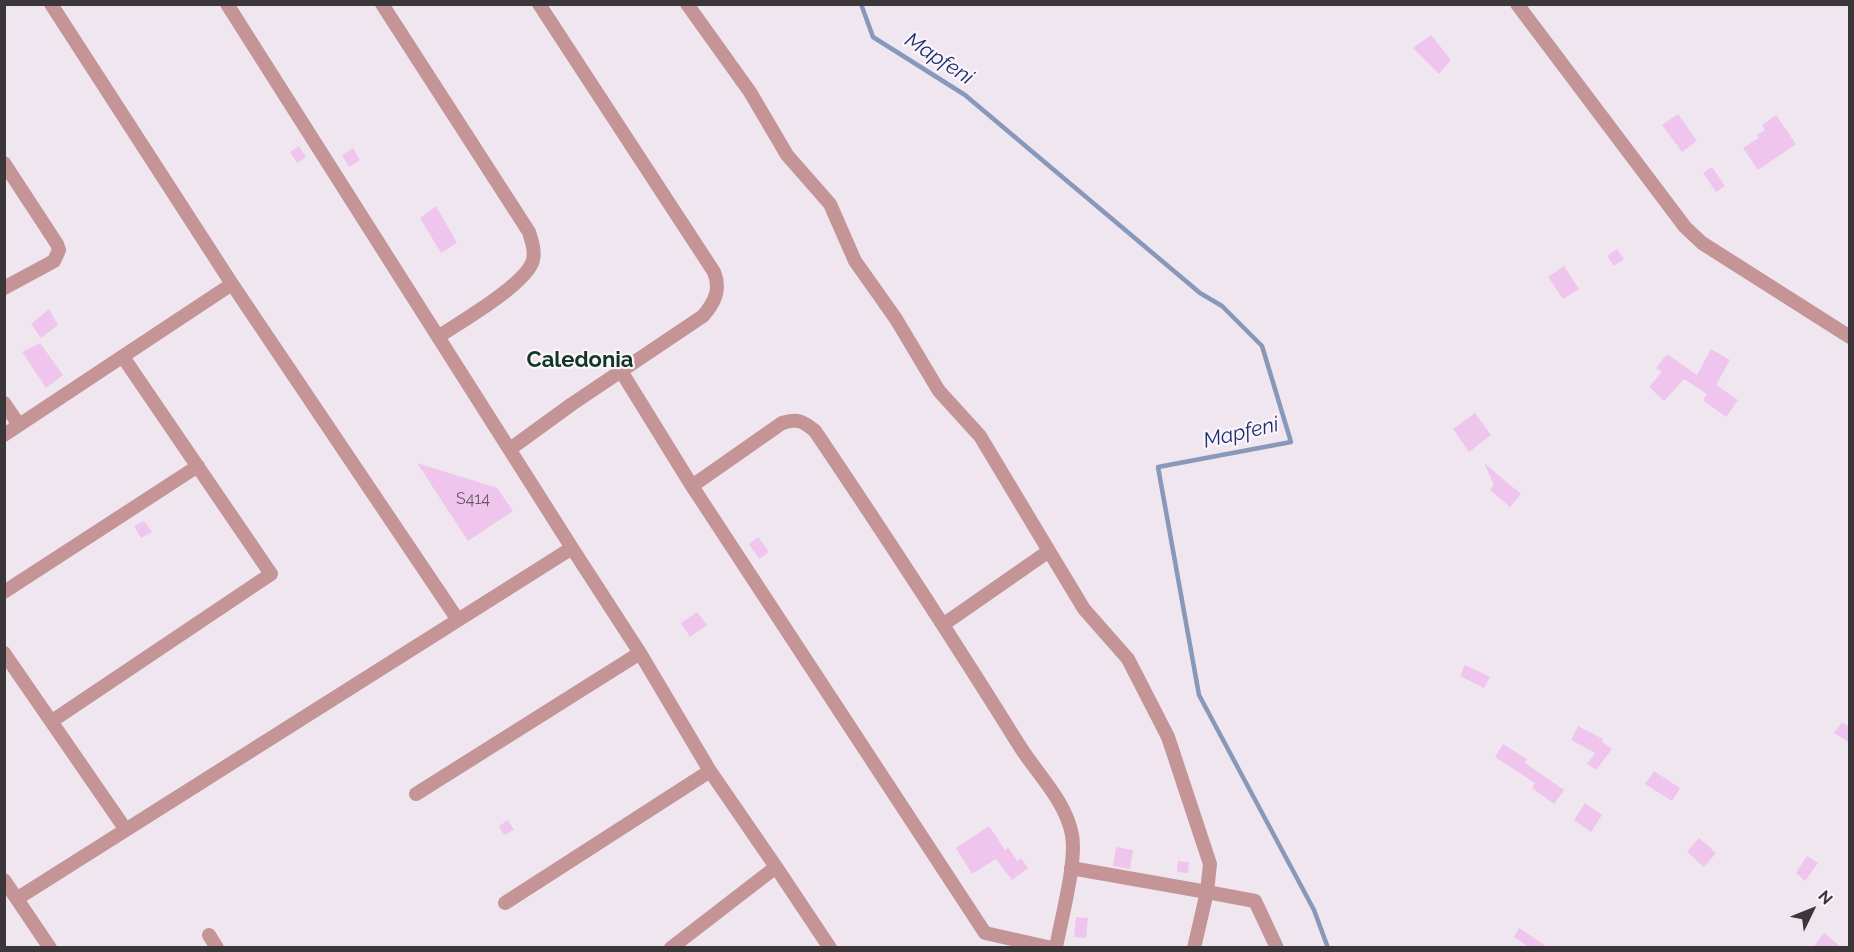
<!DOCTYPE html>
<style>
body{margin:0}
#map{position:relative;width:1854px;height:952px;overflow:hidden;background:#efe6ef;font-family:Raleway,sans-serif}
canvas{display:block}
.frame{position:absolute;inset:0;border:6px solid #3a3639;pointer-events:none}
.north{position:absolute;left:1782px;top:880px;width:60px;height:60px;-webkit-text-stroke:4px #fdf3fd;paint-order:stroke;rotate:47deg;font-size:16px;font-weight:700;line-height:24px;text-align:center;color:#3a3639}
.north::after{content:'';display:block;margin:auto;width:21px;height:27px;background:#3a3639;clip-path:polygon(50% 0,100% 100%,50% 72%,0 100%)}
</style>
<div id="map">
<canvas width="1854" height="952"></canvas>
<div class="frame"></div>
<div class="north">N</div>
</div>
<script>
const context = document.querySelector('canvas').getContext('2d');
context.lineJoin = 'round';
function stroke(path, color, width, dash) {
  context.strokeStyle = color;
  context.lineWidth = width;
  context.lineCap = dash ? 'butt' : 'round';
  context.setLineDash(dash || []);
  context.stroke(path);
}
function fillPath(path, color) {
  context.fillStyle = color;
  context.fill(path, 'evenodd');
}
function drawText(font, color, halo, rows, align = 'center') {
  context.font = font + ' Raleway,sans-serif';
  context.lineWidth = 4.5;
  context.setLineDash([]);
  context.textBaseline = 'middle';
  context.strokeStyle = halo;
  context.fillStyle = color;
  for (const [text, x, y, turn = 0] of rows) {
    context.save();
    context.translate(x, y);
    context.rotate((+turn || 0) * Math.PI / 180);
    context.textAlign = isNaN(turn) ? turn : align;
    if (halo) context.strokeText(text, 0, 0);
    context.fillText(text, 0, 0);
    context.restore();
  }
}
const stream = new Path2D(`
 M861,4L873,37L965,95L1200,293L1222,306L1262,346L1291,442L1158,467L1199,695L1314,910L1328,948`);
const building = new Path2D(`
 M1431,35L1451,60L1439,74L1413,48Z
 M1678,114L1697,141L1682,152L1662,125Z
 M1776,115L1796,144L1758,170L1743,148L1759,138L1757,135L1765,130L1762,125Z
 M299,146L306,157L297,163L290,152Z
 M353,148L360,160L349,167L342,155Z
 M1712,167L1725,186L1716,192L1703,173Z
 M436,206L457,243L441,253L420,218Z
 M1617,249L1624,259L1614,266L1607,256Z
 M1564,266L1579,289L1563,299L1548,277Z
 M49,309L58,325L41,338L31,324Z
 M40,343L63,375L46,388L22,352Z
 M1711,349L1730,360L1716,385L1738,400L1726,417L1703,400L1707,394L1684,379L1664,401L1649,387L1662,372L1656,368L1667,354L1697,375Z
 M1475,413L1491,435L1469,452L1453,429Z
 M417,463L497,488L513,511L468,541Z
 M1484,463L1521,494L1510,507L1490,490L1494,485Z
 M144,521L152,532L141,538L134,526Z
 M758,537L769,552L759,559L749,544Z
 M697,612L707,625L690,637L681,623Z
 M1465,665L1490,677L1484,688L1460,676Z
 M1842,722L1850,727V743L1834,733Z
 M1578,726L1603,739L1602,742L1612,749L1596,770L1587,764L1595,753L1571,740Z
 M1503,744L1527,759L1525,763L1564,790L1554,804L1532,788L1535,783L1495,757Z
 M1654,771L1680,788L1672,801L1645,784Z
 M1585,803L1602,815L1591,832L1574,820Z
 M508,820L514,830L504,835L499,826Z
 M989,826L1005,850L1008,847L1017,861L1021,858L1028,868L1012,880L996,859L972,874L956,848Z
 M1699,838L1716,853L1704,867L1687,852Z
 M1116,847L1133,850L1130,869L1113,866Z
 M1807,856L1818,863L1805,881L1796,873Z
 M1178,861L1189,862L1188,873L1177,872Z
 M1076,917L1088,918L1086,938L1074,937Z
 M1519,928L1549,948H1530L1514,937Z
 M1824,933L1842,948H1813Z`);
const minor = new Path2D(`
 M51,4L232,284L458,620
 M382,4L529,232C532,242 535,250 533,260C527,284 460,322 438,337
 M687,4L750,92L787,155L830,204L855,261L896,319L939,391L980,436L1049,551
 M1517,4L1685,227L1702,243L1850,337
 M4,163L57,244L59,250L54,261L4,288
 M621,371L692,486L985,933L1052,948
 M4,403L19,425
 M4,435L232,284
 M510,449L572,404L703,316C715,302 721,289 714,272L539,4
 M692,486L782,423C797,418 803,421 815,431C885,535 953,639 1019,745C1037,774 1066,801 1072,835C1077,862 1061,919 1056,948
 M572,548L640,653L710,771L776,867L671,948
 M4,592L198,466
 M944,624L1049,551L1084,609L1128,659L1168,737L1210,864L1207,892L1255,901L1277,948
 M4,653L126,830
 M52,721L271,574L123,357
 M416,794L640,653
 M776,867L830,948
 M1071,868L1207,892L1194,948
 M4,880L50,948
 M18,898L572,548L227,4
 M505,903L710,771
 M209,935L217,948`);
const numberNames = [
 ["S414",473,499]
];
const waterNames = [
 ["Mapfeni",939,59,33],
 ["Mapfeni",1241,433,-13]
];
const quarterNames = [
 ["Caledonia",580,360]
];
stroke(stream, '#8798ba', 4.5);
fillPath(building, '#efc5ee');
stroke(minor, '#c59497', 14);
drawText('16px', '#675a66', null, numberNames);
drawText('italic 21px', '#17336a', '#fdf3fd', waterNames);
drawText('bold 22px', '#0f3823', '#fdf3fd', quarterNames);
</script>
